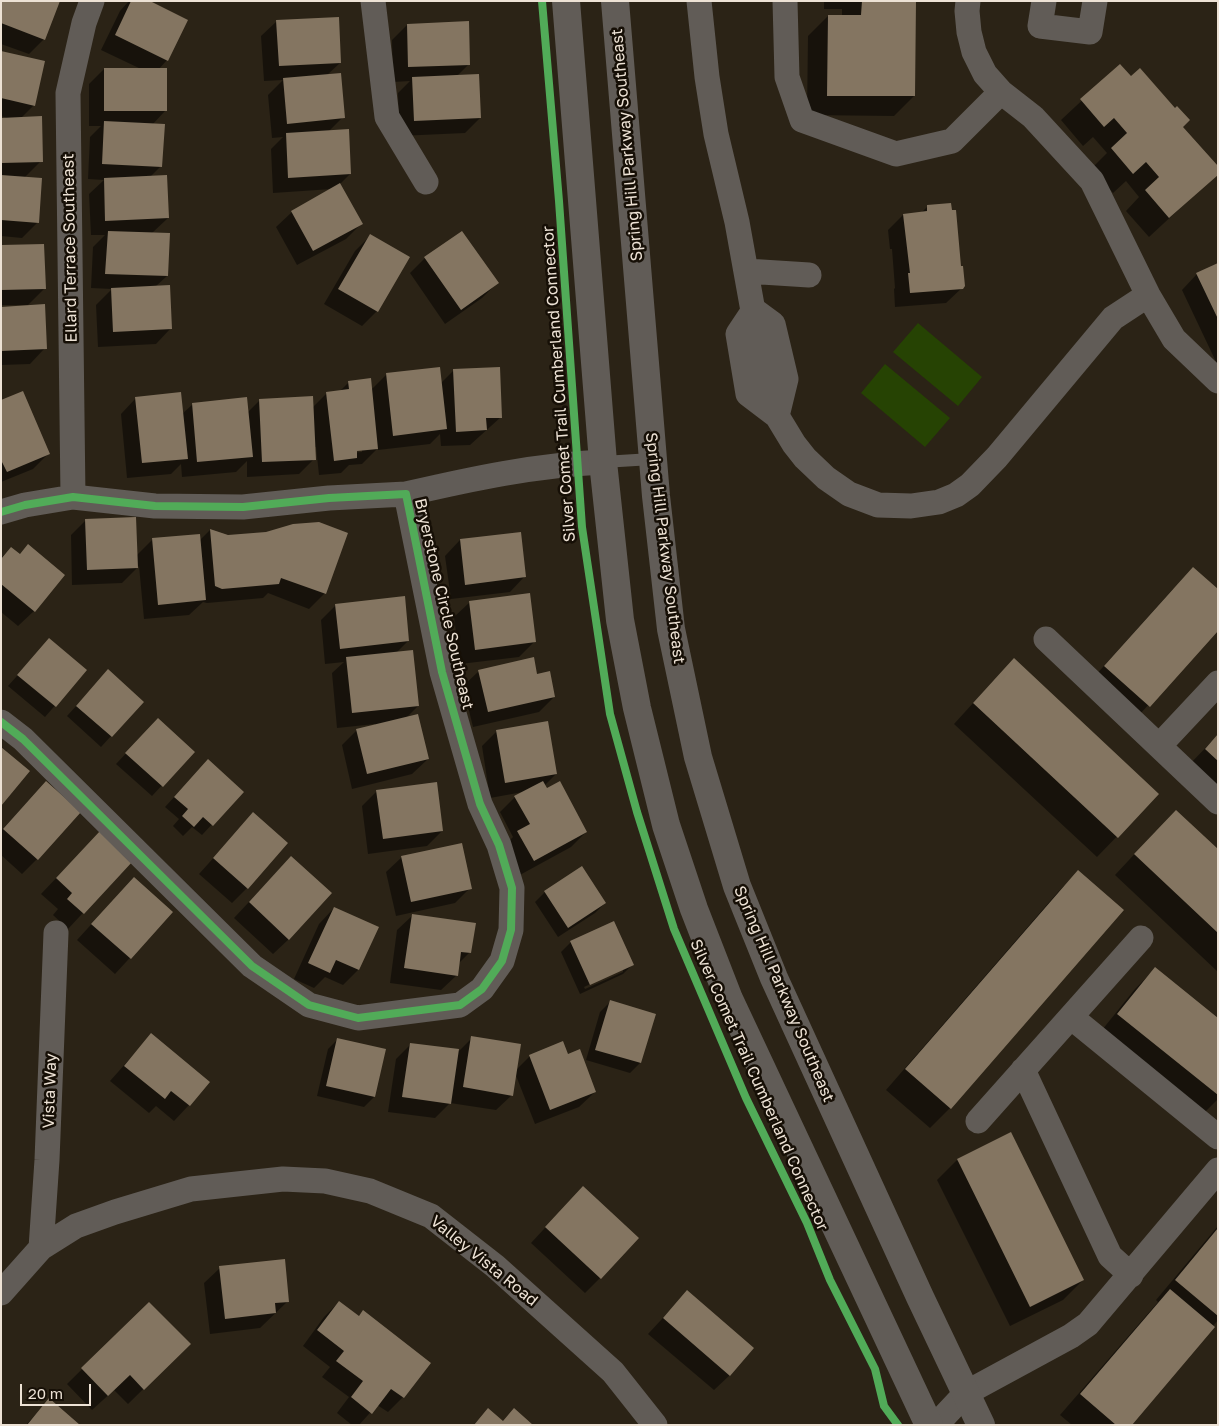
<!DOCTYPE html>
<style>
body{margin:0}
#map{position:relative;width:1219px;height:1426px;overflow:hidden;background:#2b2316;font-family:"Golos Text",sans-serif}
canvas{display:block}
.frame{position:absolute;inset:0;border:2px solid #ede2d5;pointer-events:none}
.scale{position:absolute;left:20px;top:1384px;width:71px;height:22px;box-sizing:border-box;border:2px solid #ede2d5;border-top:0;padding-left:6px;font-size:15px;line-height:18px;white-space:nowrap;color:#ede2d5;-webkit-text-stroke:4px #160f06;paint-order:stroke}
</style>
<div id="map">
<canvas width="1219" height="1426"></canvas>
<div class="frame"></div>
<div class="scale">20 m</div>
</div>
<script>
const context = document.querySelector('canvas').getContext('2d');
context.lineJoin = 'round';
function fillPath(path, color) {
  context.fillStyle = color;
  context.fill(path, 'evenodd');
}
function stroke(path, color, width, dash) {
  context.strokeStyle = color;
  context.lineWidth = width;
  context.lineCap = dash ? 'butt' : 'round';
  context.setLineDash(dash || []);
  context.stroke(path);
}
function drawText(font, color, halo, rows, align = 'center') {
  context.font = font + ' "Golos Text",sans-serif';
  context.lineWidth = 5;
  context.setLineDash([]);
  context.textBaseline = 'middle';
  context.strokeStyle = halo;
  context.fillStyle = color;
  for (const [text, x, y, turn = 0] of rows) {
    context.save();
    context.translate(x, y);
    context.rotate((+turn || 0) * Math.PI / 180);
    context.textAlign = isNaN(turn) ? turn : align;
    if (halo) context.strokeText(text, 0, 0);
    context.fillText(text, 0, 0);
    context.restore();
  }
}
const green = new Path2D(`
 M918,323L982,377L958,406L893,352Z
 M885,364L950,418L925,447L861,393Z`);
const shadow = new Path2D(`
 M1,1L44,39L29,54L1,44Z
 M129,1H147L167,60L158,70L165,111L152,125L161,166L150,177L168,218L151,234L167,276L155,287L171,328L156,344L98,347L96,305L112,289L91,288L93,247L105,235H91L89,194L104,180L88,179L90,137L101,126H89V84L104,69H141L101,50L120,11Z
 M824,1H915L914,96L894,116L807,115L808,36L828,16H842V9H824Z
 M277,21L340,63L327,75L343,117L329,131L350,174L339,185L361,224L346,239L297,265L276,227L292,212L332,189L273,193L271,149L283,137L272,138L268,95L283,80L264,81L261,36Z
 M407,25L469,64L457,76L480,118L465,133L399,136L398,93L410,81L393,82L392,40Z
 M1,52L34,105L21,118L41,161L24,178L38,222L22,238L1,236V119L7,118L1,116Z
 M1120,65L1181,127L1218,173L1149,237L1126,211L1139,197L1126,181L1113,193L1091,169L1107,153L1093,137L1083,146L1061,120Z
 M927,207L960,267L964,286L946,303L895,307L894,289L895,288L892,249H890L888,230L903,215L921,213Z
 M370,236L377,311L362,326L324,304L355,251Z
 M1,246L44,289L28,305H1Z
 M425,258L497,283L482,298L445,324L410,273Z
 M1218,265V366L1182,290L1197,274Z
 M1,308L45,348L30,364L1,365Z
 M453,371L501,417L470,445L441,446L440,434L430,444L378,450V448L362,464L349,465L341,473L319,475L316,447H314V459L299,474L247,477V461L236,472L182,477L181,464L171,474L127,478L121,414L136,398L182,414L193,404L248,412L260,400L312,408L327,393L340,391L349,382L371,390L387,374L441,383ZM362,449V452L350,453Z
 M1,401L49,453L33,469L1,482Z
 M86,520L136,556L153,539L199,541L210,530L325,593L309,609L268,593L263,598L207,603L203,602L189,615L144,619L139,566L122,583L72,585L71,535Z
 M460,540L525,576L510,592L451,599L445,556Z
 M28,546L64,575L34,611L18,626L1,612V558L11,548L19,555Z
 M1173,589L1218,629L1129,726L1085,687Z
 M470,602L534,642L519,657L460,664L454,617Z
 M336,605L408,641L396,653L418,706L405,719L428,759L412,774L352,789L342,745L357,730L375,726V724L337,728L332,673L344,662L325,664L321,620Z
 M49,640L86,670L45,717L8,686Z
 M479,671L536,675L554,697L539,712L473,727L463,686Z
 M994,680L1158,794L1097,857L954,724Z
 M99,681L142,702L101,747L67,716Z
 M148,730L193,752L152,796L116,764Z
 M497,731L556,774L544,786L586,832L571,847L518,876L503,847L513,837L500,812L515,797L523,792L490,798L482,746Z
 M1218,735V800L1185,769Z
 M198,771L242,792L202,835L192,827L183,836L173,826L179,819L165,807Z
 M377,791L442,831L427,846L368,854L362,806Z
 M31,798L37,859L22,874L1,855V831Z
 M253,814L247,888L232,903L199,874Z
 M1156,831L1218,851V972L1115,875Z
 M100,832L131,861L68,929L53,915L58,909L41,894Z
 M291,857L289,939L273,954L234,918Z
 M402,857L470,888L455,903L396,916L386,872Z
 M1078,872L1122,910L950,1108L930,1128L886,1090L1058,892Z
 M545,892L605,903L595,913L558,937L535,902Z
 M119,894L172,912L115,974L77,940Z
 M334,908L377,927L358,970L343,985L325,977L314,988L294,979L319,924Z
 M413,915L470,952L458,964L457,975L441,990L390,983L397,930Z
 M571,942L633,964L623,974L580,994L561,952ZM623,969V972L585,989L584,987Z
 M1155,969L1218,1019V1099L1200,1117L1098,1035L1135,989Z
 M610,1002L640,1063L630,1073L586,1060L600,1012Z
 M151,1035L189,1105L174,1121L156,1106L149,1113L110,1081Z
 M472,1038L516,1070L530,1056H568L595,1092L579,1107L535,1124L515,1073L512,1095L496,1110L450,1103L435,1118L388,1112L396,1059L411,1044L459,1051Z
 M338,1039L374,1097L364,1107L317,1096L328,1049Z
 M957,1160L1083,1280L1063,1300L1010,1326L937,1180Z
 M568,1203L600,1278L585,1293L531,1243Z
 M1218,1226V1320L1130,1425H1072L1060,1415L1158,1302L1156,1300Z
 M220,1268L288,1301L260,1328L210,1334L204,1283Z
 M687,1292L730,1375L714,1390L648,1334Z
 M339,1302L358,1317L363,1312L429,1363L403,1397L388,1412L377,1405L359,1425H352L337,1413L349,1397L322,1377L330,1367L303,1346L324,1317Z
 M149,1303L189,1344L128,1404L114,1390L92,1410L67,1384Z
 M49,1400L79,1425H26Z`);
const building = new Path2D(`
 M1,1H60L45,40L1,23Z
 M131,1H150L188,20L168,61L115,35Z
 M862,1H916L915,96H827L828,15H861Z
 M339,17L341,63L279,66L276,20Z
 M469,21L470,65L408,67L407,24Z
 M1,51L45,61L35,106L1,98Z
 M1120,64L1131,76L1140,68L1175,108L1177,106L1190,120L1183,127L1218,166V175L1169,218L1145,190L1159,177L1146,162L1133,174L1111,148L1127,133L1114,118L1104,127L1080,99Z
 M104,68H167V111H104Z
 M341,73L345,118L287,124L283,78Z
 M479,74L481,118L414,121L412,77Z
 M42,116L43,162L1,163V118Z
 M104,121L165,124L162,167L102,164Z
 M349,129L351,174L288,178L286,133Z
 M1,175L42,178L39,223L1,220Z
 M167,175L169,218L105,221L104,178Z
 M340,183L363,224L313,251L291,211Z
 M951,203L952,210H956L961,266H963L965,286L963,289L910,293L908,273H910L903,214L927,211V205Z
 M108,231L170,233L168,276L105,274Z
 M462,231L499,283L461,310L424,257Z
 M370,234L410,257L378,312L338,289Z
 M44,244L46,289L1,290V245Z
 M1218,263V319L1196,273Z
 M170,285L172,329L113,332L111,288Z
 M45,304L47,349L1,351V307Z
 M440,367L447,429L393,436L386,373Z
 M500,367L502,418H486L487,430L456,432L453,369Z
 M371,378L378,449L357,451V458L334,461L326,392L349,389L348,381Z
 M23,391L50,454L7,472L1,460V400Z
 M181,392L188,459L142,463L135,397Z
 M313,396L316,460L262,462L259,399Z
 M247,397L253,457L197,462L192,403Z
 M136,517L138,568L87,570L85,519Z
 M319,522L348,533L326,594L281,578L279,584L222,589L215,586L210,529L228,535L266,532L293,524Z
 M521,532L526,577L465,585L460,539Z
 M200,534L206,600L158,605L152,538Z
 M28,544L65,575L35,612L1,584V559L11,547L20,554Z
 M1193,567L1218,589V631L1150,707L1104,666Z
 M530,593L536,642L475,650L469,601Z
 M405,596L409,641L340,649L335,604Z
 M49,638L87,670L56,707L17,675Z
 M413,650L419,706L352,713L346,657Z
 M534,657L537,674L550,671L555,697L488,712L478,670Z
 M1014,658L1159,794L1118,838L973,703Z
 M108,669L144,702L112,737L76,706Z
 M418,714L429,759L367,774L356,729Z
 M158,718L195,752L163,787L125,753Z
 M548,721L557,774L505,783L496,730Z
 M1218,734V761L1205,749Z
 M1,747L30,771L1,806Z
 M208,759L244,792L213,826L203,817L194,827L182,816L188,809L174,797Z
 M46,781L81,812L38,860L3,829Z
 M543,781L547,788L560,781L587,832L534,861L517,831L530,824L514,796Z
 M437,782L443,831L383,839L376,790Z
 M1176,810L1218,849V933L1134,854Z
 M253,812L288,843L248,889L213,858Z
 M100,831L133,861L84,914L67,899L72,893L56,878Z
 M462,843L472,889L411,902L401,856Z
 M291,856L332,893L289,940L249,902Z
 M582,866L606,903L568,928L544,891Z
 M1078,870L1124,910L951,1109L905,1069Z
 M134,877L173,912L131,959L91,924Z
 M334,907L379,927L359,970L336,960L330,973L308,963Z
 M412,914L476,923L471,953L461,952L458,976L404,968Z
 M614,921L634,965L590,985L570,941Z
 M1155,967L1218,1018V1095L1117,1014Z
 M610,1000L656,1014L641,1063L595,1050Z
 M151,1033L210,1082L190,1106L171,1091L165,1099L124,1066Z
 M471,1036L521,1044L513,1096L463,1087Z
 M337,1038L386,1049L375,1097L326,1086Z
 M563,1041L568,1054L580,1049L596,1092L550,1110L529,1055Z
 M410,1043L459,1049L451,1104L402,1097Z
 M1011,1132L1084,1280L1030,1307L957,1159Z
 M583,1186L639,1238L601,1279L545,1227Z
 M1218,1228V1316L1175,1280Z
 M285,1259L289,1302L275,1303L276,1313L225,1319L219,1266Z
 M1170,1289L1215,1327L1132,1425H1116L1080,1394Z
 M687,1290L754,1348L730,1376L663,1318Z
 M339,1301L359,1316L363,1310L431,1363L404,1398L391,1389L372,1414L351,1397L363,1381L336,1361L344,1351L317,1330Z
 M149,1302L191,1344L144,1390L130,1375L108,1396L81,1368Z
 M49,1398L80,1425H27Z
 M488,1408L503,1421L514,1408L533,1425H474Z`);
const service = new Path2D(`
 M603,462L652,459`);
const minor = new Path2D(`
 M373,1L387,117L426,182
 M699,1L707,77L716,134L737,222L766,383L777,416L794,444L805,458L826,478L849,494L878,505L911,506L939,502L956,495L970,485L997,457L1113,318L1148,295
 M785,1L787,77L802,120L896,154L952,141L1001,92
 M968,1L967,11L969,32L974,52L985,74L1001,92L1033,117L1092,181L1148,295L1174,339L1218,381
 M1044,1L1040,26L1090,32L1095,1
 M746,271L809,275
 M754,310L738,334L748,394L777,416
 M754,310L773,324L786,379L777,416
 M406,494C471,479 536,465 603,462
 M73,497L68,93L84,23L92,1
 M1,512L25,505L73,497L155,506L243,507L329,498L406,494L442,672L480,804L499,845L512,888L511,930L502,961L482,989L460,1005L358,1018L309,1005L252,966L23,739L1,722
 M1046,639L1218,802
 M1159,746L1218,683
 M1071,1017L1218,1137
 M1023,1070L1110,1256L1131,1275
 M978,1121L1141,938
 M41,1248L47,1160L56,933
 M1,1293L41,1248L76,1226L115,1212L191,1189L283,1179L325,1181L370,1191L431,1216L495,1266L613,1372L655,1425
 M936,1425L966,1393L1071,1336L1088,1324L1218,1170`);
const tertiary = new Path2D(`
 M566,1L603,462L620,620L637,708L666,825L694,909L729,999L929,1425
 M615,1L656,496L671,629L698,757L737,886L774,978L920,1297L981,1425`);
const cycleway = new Path2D(`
 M542,1L559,201L582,527L610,714L637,812L674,929L746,1098L807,1223L830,1280L875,1369L884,1406L898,1425
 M1,512L25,505L73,497L155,506L243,507L329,498L406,494L442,672L480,804L499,845L512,888L511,930L502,961L482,989L460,1005L358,1018L309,1005L252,966L23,739L1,722`);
const streetNames = [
 ["Spring Hill Parkway Southeast",627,145,-95],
 ["Ellard Terrace Southeast",70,248,-91],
 ["Silver Comet Trail Cumberland Connector",559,384,-94],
 ["Spring Hill Parkway Southeast",665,548,83],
 ["Bryerstone Circle Southeast",444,604,77],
 ["Spring Hill Parkway Southeast",784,994,67],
 ["Silver Comet Trail Cumberland Connector",759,1085,66],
 ["Vista Way",50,1091,-88],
 ["Valley Vista Road",484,1261,39]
];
fillPath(green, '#264303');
fillPath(shadow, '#0007');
fillPath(building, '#847561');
stroke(service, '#615c57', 12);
stroke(minor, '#615c57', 25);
stroke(tertiary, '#615c57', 28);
stroke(cycleway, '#51ab58', 8);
drawText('16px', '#ede2d5', '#160f06', streetNames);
</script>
